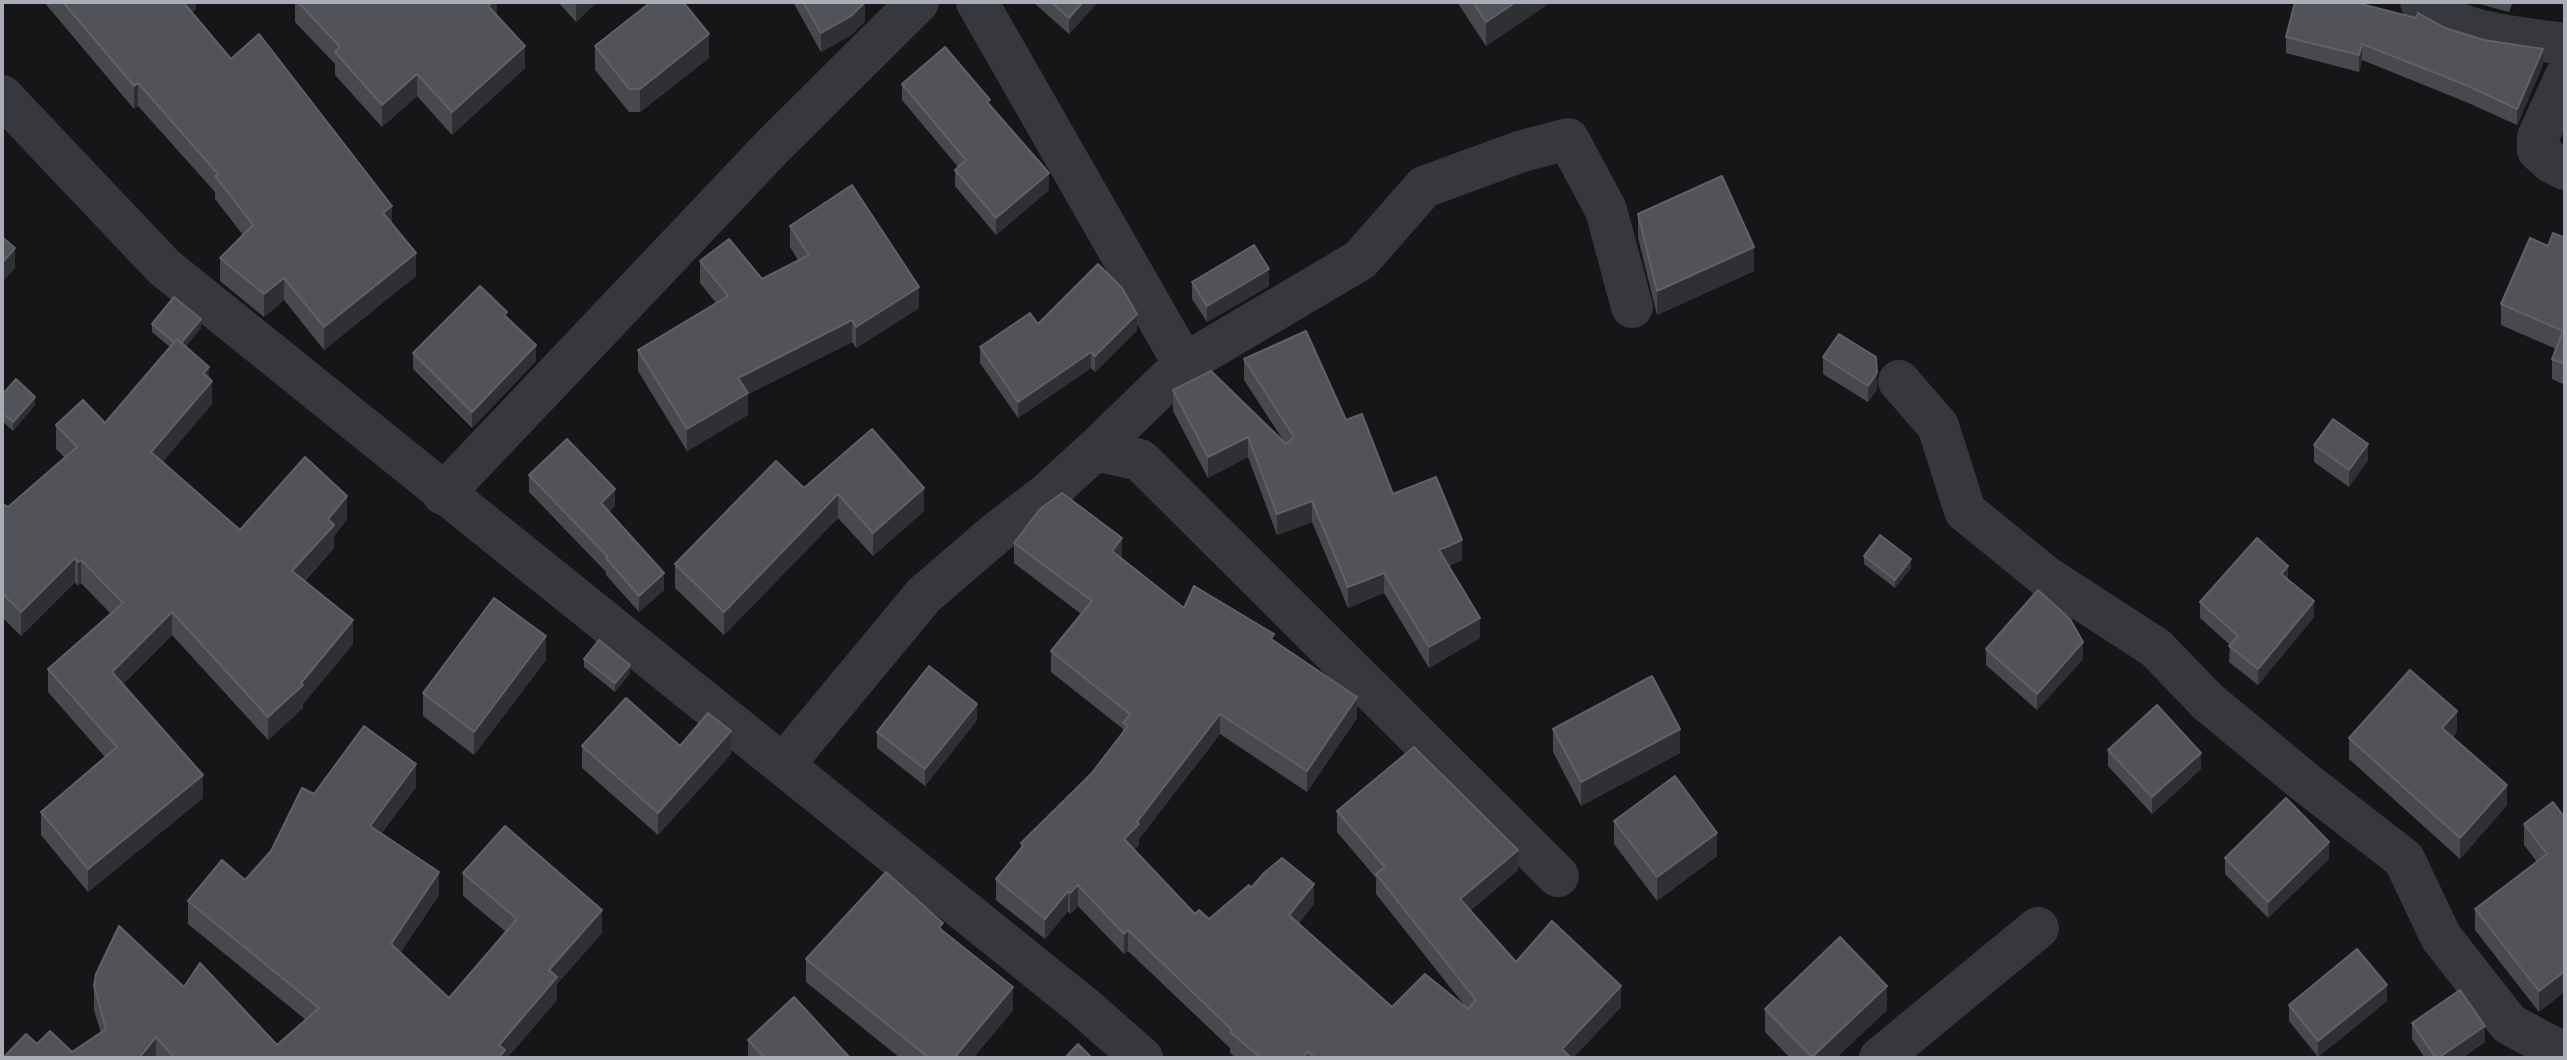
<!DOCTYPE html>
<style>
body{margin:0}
#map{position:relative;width:2567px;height:1060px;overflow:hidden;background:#161618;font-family:"DejaVu Sans",sans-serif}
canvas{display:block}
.frame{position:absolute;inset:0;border:4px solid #a8adb8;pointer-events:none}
</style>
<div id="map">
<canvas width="2567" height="1060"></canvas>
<div class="frame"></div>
</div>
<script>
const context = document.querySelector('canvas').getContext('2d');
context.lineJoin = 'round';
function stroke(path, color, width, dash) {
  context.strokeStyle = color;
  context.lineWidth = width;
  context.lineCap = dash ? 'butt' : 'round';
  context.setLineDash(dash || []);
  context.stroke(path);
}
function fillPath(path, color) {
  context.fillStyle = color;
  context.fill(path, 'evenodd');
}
const minor = new Path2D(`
 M977,2L1184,364
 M2421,2C2459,35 2518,37 2565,44
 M2565,78L2538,137V150L2551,162L2565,169
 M2,96L164,267L1084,1007L1142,1058
 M1899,381L1938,426L1965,511L2045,576L2156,648L2208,702L2306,783L2404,859L2441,937L2509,1024L2565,1054
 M1095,450L1184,364L1360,260L1424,187L1522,151L1568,139L1606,210L1632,307
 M443,494L773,146L918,2
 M784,764L924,595L995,534L1047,494L1095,450L1140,460L1558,876
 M1880,1058L2038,928`);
const wall = new Path2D(`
 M44,2H196V9L192,12L231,59L392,224L416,276L324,350L284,300L264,317L220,281V258L243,235L215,199V192L138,106L134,109Z
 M295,2H497V16L525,68L452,135L417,96L382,127L335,75V64L295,22Z
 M558,2H597L576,22Z
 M793,2H865V21L851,35L821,52Z
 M1033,2H1098L1069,34Z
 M1457,2H1551L1486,46Z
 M2472,2H2513L2509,12Z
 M2445,28L2543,65L2517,125L2466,102L2362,60L2359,72L2286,53V37Z
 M595,46L709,58L640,112H629L595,70Z
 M902,84L990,105L1049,190L996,235L955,186V170L958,167L902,100Z
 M1638,214L1754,271L1657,315L1638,238Z
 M790,226L919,308L856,348L852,342L748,394V415L687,451L638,371V350L716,303L700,283V261L762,279L798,260L790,247Z
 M2565,238V385L2552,379V359L2556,349L2501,325V304L2548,246Z
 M1192,282L1269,286L1207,322L1192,299Z
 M507,318L536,361L472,428L413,369V353Z
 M152,324L201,328L185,347L209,378L212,404L162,462L240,530L347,519L334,536V548L305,581L353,644L303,704V708L268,740L172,635L123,684L203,798L88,892L41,835V812L105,757L48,692V669L111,614L81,583L78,586L75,582L21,636L2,617V508L8,507L65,458L56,449V425L105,423L170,347L152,332Z
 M1038,324L1137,330L1095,372L1091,368L1018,418L980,363V347Z
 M1823,357L1877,389L1868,402L1823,374Z
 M1244,359L1346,420L1393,494L1462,560L1449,566L1480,638L1429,668L1384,593L1348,608L1312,522L1277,535L1248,457L1208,478L1173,411V390L1285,443L1244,380Z
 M2,395L35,405L13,431L2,421Z
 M2314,445L2368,460L2349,487L2314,462Z
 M529,475L615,506L609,512L664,590L639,612L606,575V572L529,492Z
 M804,488L924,511L873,556L838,518L724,635L675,588V564Z
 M1014,543L1274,641L1357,718L1307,792L1220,734L1139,839V845L1134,850L1195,914L1209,919L1251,888L1314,904L1298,924L1392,1007L1465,1006L1376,894V878L1337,832V811L1518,870L1470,911L1516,962L1621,1007L1573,1058H1236L1230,1053V1048L1128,951L1124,954L1078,906L1070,914L1068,911L1045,939L996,900V879L1021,849V843L1091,774L1123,733V729L1051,672V651L1081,614L1014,563Z
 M1864,556L1911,568L1895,588L1864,564Z
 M2288,580L2314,617L2258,685L2229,662L2230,645L2200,618V602Z
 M1986,649L2083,659L2037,710L1986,665Z
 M584,659L630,673L615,692L584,667Z
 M546,660L474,755L423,716V693Z
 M977,720L925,786L877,748V732Z
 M1553,729L1680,753L1581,806L1553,752Z
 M2457,731L2453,737L2507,805L2460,859L2349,759V738Z
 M582,746H680L731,754L658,835L582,768Z
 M2108,750L2201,769L2152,814L2108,766Z
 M416,787L381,834L439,895L400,953L449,998L506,932L463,896V873L602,933L557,984V1000L507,1058H3L37,1044L72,1052L101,1033L94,1010V986L184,987L277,1045L306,1020L188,924V901L245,880L271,851L314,794Z
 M2565,818L2539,1012L2475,930V909L2537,862L2524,845V824Z
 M1614,821L1717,856L1657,901L1614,844Z
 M2225,858L2329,859L2268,918L2225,874Z
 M943,931L1013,1010L973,1058H900L806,982V959Z
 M2387,1001L2318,1057L2289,1021V1005Z
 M1765,1009L1887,1010L1836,1058H1790L1765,1032Z
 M2412,1023L2485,1042L2462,1058H2425L2412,1039Z
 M748,1040L850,1058H748Z`);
const shadedWall = new Path2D(`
 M181,2H196V9L181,22Z
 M493,2H497V21L488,6Z
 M576,2H597L576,22Z
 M857,2H865V21L851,35L821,52V33Z
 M1083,2H1098L1069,34V18Z
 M1516,2H1551L1486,46V22Z
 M709,34V58L640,112V89Z
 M2362,44V60L2359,72V55Z
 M525,46V68L452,135V112Z
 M2543,49V65L2517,125V109Z
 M417,74V96L382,127V105Z
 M138,83V106L134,109V86Z
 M1049,173V190L996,235V218Z
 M392,206V228L383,213Z
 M1754,247V271L1657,315V291Z
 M15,248V268L2,283V263Z
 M416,253V276L324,350V327Z
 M1269,269V286L1207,322V306Z
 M284,278V300L264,317V294Z
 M919,287V308L856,348V327Z
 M1137,314V330L1095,372V356Z
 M201,319V328L179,355V346Z
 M852,320V342L748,394V415L687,451V429L738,378Z
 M536,345V361L472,428V412Z
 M1091,352V368L1018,418V402Z
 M209,367V385L212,381V404L151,476V452Z
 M1877,373V389L1868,402V386Z
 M35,397V405L13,431V422Z
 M1248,437V457L1208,478V457Z
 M2368,444V460L2349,487V470Z
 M924,488V511L873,556V533Z
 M615,489V506L601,519V503Z
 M838,494V518L724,635V612Z
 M347,496V519L334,536V548L292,594V571L328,519Z
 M1312,501V522L1277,535V514Z
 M1122,538V559L1112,551Z
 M1462,540V560L1439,570V550Z
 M75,558V582L21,636V612Z
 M1911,559V568L1895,588V580Z
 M81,560V583L78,586V562Z
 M2288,566V582L2281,574Z
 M664,573V590L639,612V596Z
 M1384,573V593L1348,608V587Z
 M2314,601V617L2258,685V669Z
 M172,612V635L112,695V672Z
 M1480,618V638L1429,668V647Z
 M353,620V644L303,704V708L268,740V717L301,683Z
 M546,636V660L474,755V732Z
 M2083,642V659L2037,710V694Z
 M630,665V673L615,692V683Z
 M1357,697V718L1307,792V771Z
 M977,704V720L925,786V769Z
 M2457,711V731L2442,748V728Z
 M1220,714V734L1139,839V845L1124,860V839Z
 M1680,729V753L1581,806V782Z
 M731,731V754L658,835V813Z
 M2201,753V769L2152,814V797Z
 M416,764V787L370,849V826Z
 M203,775V798L88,892V869Z
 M2507,785V805L2460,859V838Z
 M1717,833V856L1657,901V877Z
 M2329,842V859L2268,918V902Z
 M1518,850V870L1460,920V899Z
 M439,872V895L391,967V944Z
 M1314,884V904L1289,936V915Z
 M1078,885V906L1070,914V893Z
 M1068,891V911L1045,939V919Z
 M602,910V933L557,984V1000L507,1058H498L499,1045L549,970Z
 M1128,930V951L1124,954V934Z
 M2565,971V992L2539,1012V991Z
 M2387,985V1001L2318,1057V1041Z
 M1621,986V1007L1573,1058H1562V1049Z
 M1887,986V1010L1836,1058H1812Z
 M1013,987V1010L973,1058H954Z
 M2485,1026V1042L2462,1058H2438Z
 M156,1037V1058H139Z`);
const building = new Path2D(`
 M63,2H183L231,59L259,34L392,206L383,213L416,253L324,327L284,278L264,294L220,258L253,225L215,176L218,174L138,83L134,86Z
 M298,2H493L488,6L525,46L452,112L417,74L382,105L335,52L340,47Z
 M651,2H683L709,34L640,89H629L595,46Z
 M803,2H865L851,16L821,33Z
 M1051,2H1083L1069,18Z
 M1473,2H1516L1486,22Z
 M2295,2H2353L2416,18L2418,13L2445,28L2484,40L2543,49L2517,109L2466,85L2362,44L2359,55L2286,37Z
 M945,47L990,100L987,102L1049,173L996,218L955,170L966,160L902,84Z
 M1722,176L1754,247L1657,291L1638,214Z
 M852,185L919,287L856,327L852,320L738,378L748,393L687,429L638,350L728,296L700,261L729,239L762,279L809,255L790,226Z
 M2553,233L2565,238V364L2552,359L2563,331L2501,304L2530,238L2548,246Z
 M2,237L15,248L2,263Z
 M1254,245L1269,269L1207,306L1192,282Z
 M1098,264L1122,288L1137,314L1095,356L1091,352L1018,402L980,347L1030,313L1038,324Z
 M480,286L507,312L504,315L536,345L472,412L413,353Z
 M174,297L201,319L181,343L177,339L174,342L152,324Z
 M1306,331L1346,420L1362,414L1393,494L1436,477L1462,540L1439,550L1480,618L1429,647L1384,573L1348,587L1312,501L1277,514L1248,437L1208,457L1173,390L1211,371L1286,444L1294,437L1244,359Z
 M1839,334L1876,357L1877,373L1868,386L1823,357Z
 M177,339L209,367L203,373L212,381L151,452L240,530L305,457L347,496L328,519L334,525L292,571L353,620L301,683L303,685L268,717L172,612L112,672L203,775L88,869L41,812L117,747L48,669L123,603L81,560L78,562L75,558L21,612L2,593V508L5,505L8,507L77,447L56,425L83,400L105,423Z
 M16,379L35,397L13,422L2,413V395Z
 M2333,419L2368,444L2349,470L2314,445Z
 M872,429L924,488L873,533L838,494L724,612L675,564L776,461L804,488Z
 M567,439L615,489L601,503L664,573L639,596L606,558L608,557L529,475Z
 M1062,493L1122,538L1112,551L1184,608L1194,586L1274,634L1271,639L1357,697L1307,771L1220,714L1137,822L1139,824L1124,839L1195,914L1199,910L1209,919L1249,885L1251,888L1264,873L1282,858L1314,884L1289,915L1392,1007L1425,974L1468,1009L1476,1000L1376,874L1385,867L1337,811L1414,747L1518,850L1460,899L1516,962L1552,921L1621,986L1562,1049L1571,1058H1315L1308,1051L1302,1058H1261L1230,1032L1232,1030L1128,930L1124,934L1078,885L1070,893L1068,891L1045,919L996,879L1023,846L1021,843L1091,774L1128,726L1123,723L1130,714L1051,651L1092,601L1014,543L1040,509Z
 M1880,535L1911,559L1895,580L1864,556Z
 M2257,538L2288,566L2281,574L2314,601L2258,669L2229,646L2238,636L2200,602Z
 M2038,590L2070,619L2083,642L2037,694L1986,649Z
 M494,598L546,636L474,732L423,693Z
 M599,640L630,665L615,683L584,659Z
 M929,666L977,704L925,769L877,732Z
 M2410,670L2457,711L2442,728L2507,785L2460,838L2349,738Z
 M1652,676L1680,729L1581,782L1553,729Z
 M626,698L680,746L708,713L731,731L658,813L582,746Z
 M2157,705L2201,753L2152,797L2108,750Z
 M364,726L416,764L370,826L439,872L391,944L449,998L517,919L463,873L505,826L602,910L549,970L557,977L499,1045L505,1050L498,1058H175L156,1037L139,1058H3L26,1034L37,1044L50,1031L72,1052L106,1029L94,986L96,974L119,926L184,987L200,963L277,1045L319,1008L188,901L222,860L245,880L271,851L302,788L314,794Z
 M1675,776L1717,833L1657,877L1614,821Z
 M2286,798L2329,842L2268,902L2225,858Z
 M2553,802L2565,818V971L2539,991L2475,909L2547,854L2524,824Z
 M886,872L943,923L939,928L1013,987L954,1058H929L806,959Z
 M1840,937L1887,986L1812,1057L1765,1009Z
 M2357,949L2387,985L2318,1041L2289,1005Z
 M2460,990L2485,1026L2438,1058H2436L2412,1023Z
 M794,997L850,1058H765L748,1040Z
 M1078,1044L1092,1058H1065Z`);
stroke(minor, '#37383d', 42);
fillPath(wall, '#47494d');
fillPath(shadedWall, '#2f3033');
fillPath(building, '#525359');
stroke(building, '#5f6168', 2);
</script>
